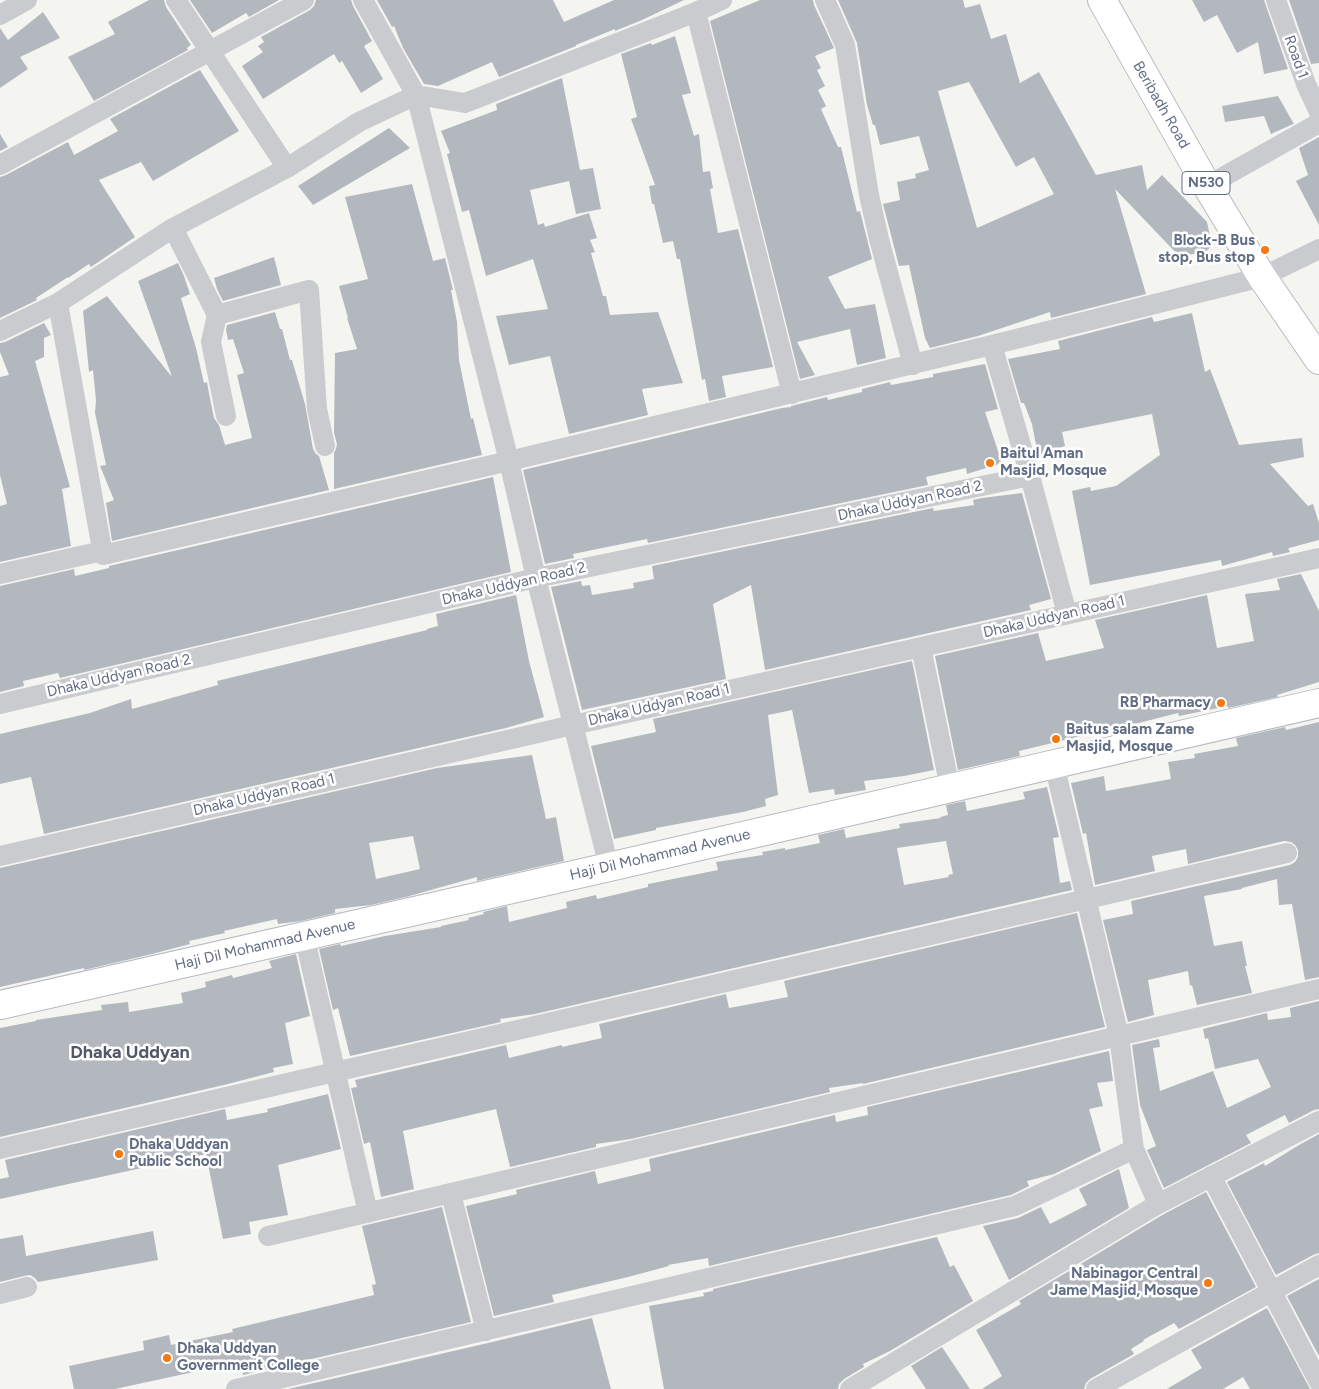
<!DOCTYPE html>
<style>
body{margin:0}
canvas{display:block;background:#f4f5f0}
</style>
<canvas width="1319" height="1389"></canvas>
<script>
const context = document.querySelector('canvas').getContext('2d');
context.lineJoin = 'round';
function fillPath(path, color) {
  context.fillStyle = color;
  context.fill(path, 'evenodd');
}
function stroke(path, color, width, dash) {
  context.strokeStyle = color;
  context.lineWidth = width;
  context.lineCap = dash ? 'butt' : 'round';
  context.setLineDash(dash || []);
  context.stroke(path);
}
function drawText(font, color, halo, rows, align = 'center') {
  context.font = font + ' Figtree,sans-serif';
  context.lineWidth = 5;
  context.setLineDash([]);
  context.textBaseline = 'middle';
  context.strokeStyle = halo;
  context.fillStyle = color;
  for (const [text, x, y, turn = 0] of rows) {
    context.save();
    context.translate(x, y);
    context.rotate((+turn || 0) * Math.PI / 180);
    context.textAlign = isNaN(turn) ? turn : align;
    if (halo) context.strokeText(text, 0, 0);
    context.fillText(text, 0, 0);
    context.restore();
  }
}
const building = new Path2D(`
 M149,0H164L166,7L191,45L187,48L188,50L94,101L68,57L115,34L108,22Z
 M190,0H279L249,17L246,13L212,33Z
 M316,0H351L353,6L372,41L364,46L383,79L361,93L342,61L339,63L334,54L263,99L242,66L263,52L258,46L264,42L261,37L310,10L314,6Z
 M377,0H553L564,22L614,0H684L642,20L615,31V29L576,45V46L499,77L492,62L438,86L424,84L403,48L394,26L392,27Z
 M760,0H813L814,5L834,48L815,56L821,68L817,70L825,86L818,90L826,106L821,109L838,147H841L857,212L860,211L872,259L828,277L845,309L875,304L886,358L857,365L850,329L797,342L815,375L800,379L710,21Z
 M838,0H963L965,8L980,4L991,39L1006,34L1020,83L1039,72L1096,175L1142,165L1147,190L1162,175L1207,222L1212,246L1206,251L1180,257L1115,189L1146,294L1051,318L1050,312L978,336L930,348L925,338L909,265L899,266L883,204L900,200L897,182L916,178L915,174L929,170L919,136L880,145L875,125H873L867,105L857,43ZM969,82L1016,167L1034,157L1054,194L977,228L938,91Z
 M1192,0H1264L1288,69L1264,74L1258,42L1237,53L1217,15L1204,22Z
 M1289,0H1319V63L1311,64Z
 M43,12L60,38L20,57L28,69L0,88V28L8,40Z
 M675,36L691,93L682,95L694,136L699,134L703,172L710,171L713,188L710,189L718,233L738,229L773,367L722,376L726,397L709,401L705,379L702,380L680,259H677L673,241L663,243L654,204H652L649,186L655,185L631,119L637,117L621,54L651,43L652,45Z
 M200,70L239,131L153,181L141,162L99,180L135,237L91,267L89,264L68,278V277L36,298L37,300L0,318V177L6,175L68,142L74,155L118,131L110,119Z
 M562,78L580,170L593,168L601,209L576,214L569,181L530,190L538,225L544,223L545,227L589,213L597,238L590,240L595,252L591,253L603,296H606L610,315L658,312L683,383L642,389L648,415L569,434L550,356L509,365L496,316L548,309L533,259L486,276L469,210L462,212L447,154L450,153L441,131L497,110L496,104Z
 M1278,96L1294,124H1293L1271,134L1264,116L1225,122L1222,106Z
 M389,128L410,148L313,205L298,186Z
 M0,134L8,147L0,151Z
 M1319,137V225L1296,181L1308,175L1299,148Z
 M412,184L433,261L445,258L453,290H451L457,322L459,360L471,419L473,418L482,455L334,489V453L336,449L337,444L334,433L335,353L357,349L347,318H348L339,286L368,279L345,197Z
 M274,257L281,285L223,301L217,289L214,278Z
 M178,263L184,276L190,294L181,298L196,348L204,383L207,382L208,388L214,418L219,425L225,445L252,438L237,375L244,373L233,339L228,340L226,330L227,325L275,312L280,329H282L290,360H292L305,404L313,449L316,454L319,456L329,490L112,541L106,503L114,500L100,466L106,465L95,413L96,400L93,370L89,372L83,311L107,296L172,377L138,281Z
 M1192,313L1205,372L1210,369L1239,445L1302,438L1304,457L1270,464L1308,506L1313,504L1319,523V540L1289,548H1288L1290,552L1273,556L1272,552L1222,566L1221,560L1090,585L1072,491L1090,487L1091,491L1116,486L1160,455L1152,414L1062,432L1065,446L1038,455L1032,424L1024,403H1021L1008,359L1060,349L1058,341L1152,317L1154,322Z
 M44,323L51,335L44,338V357L35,361L70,487L62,489L71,546L0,562V506L7,504L0,475V377L9,375L0,352V343L5,342Z
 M985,364L998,409L985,412L1002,463L967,474L966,468L926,477L928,485L648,543L647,539L612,546L573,554L574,558L545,564L523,470L782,408L791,407V406L827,397L828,400L862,392V389L890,382L891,385L933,377V374Z
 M493,477L511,572L60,678L58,673L23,681L24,686L0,692V586L74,569L75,576L109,568V566Z
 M1022,493L1051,599L1029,605L1031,610L765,670L751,585L713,604L726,679L582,710L551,587L581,581L582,586L590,585L592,595L634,588L633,583L654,579L652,566L933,508L934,511L974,505L973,500L982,498Z
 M1301,574L1319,611V682L1277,695L1278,697L1228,708V706L1179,716L1178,713L1119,728V727L1019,751L1020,756L958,770L935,656L1038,633L1046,661L1104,648L1095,620L1207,595L1217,648L1254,641L1245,594L1280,590L1277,579Z
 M516,595L529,661L544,717L506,728L44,834L31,777L0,784V734L90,713L131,699L132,709L218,685L217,681L427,630V629L438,626L436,614Z
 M912,661L934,770L904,776L864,781L866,790L835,795L834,789L809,793L792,710L768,715L778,795L765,799L766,806L743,812L656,828V830L614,839L591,746L656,732L653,719Z
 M1319,722V977L1305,980L1292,904L1279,905L1277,879L1242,888V889L1204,896L1214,946L1242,941L1247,966H1245L1252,993L1197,1005L1192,985L1190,986L1188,971L1148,980L1154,1015L1128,1022L1103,920L1133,914L1131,901L1290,865L1295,862L1298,857V850L1295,845L1291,842L1284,841L1188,864L1186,849L1152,856L1155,871L1095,885L1086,833L1083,834L1071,783L1104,776L1106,791L1171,779L1168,762L1195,758L1194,754L1238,746L1236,738L1285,727L1286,730Z
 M532,755L546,819L556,817L564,861L477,881V877L406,897L371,905L335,909V913L301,921L278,924L277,919L224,931L225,933L189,941L190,944L152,954L84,970V968L0,987V868L437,768ZM413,836L420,869L376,879L369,843Z
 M1047,787L1059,837L1053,838L1060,883L1070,881L1072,890L535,1014L500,1019L501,1022L350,1056L338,1008L333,1010L319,949L340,944L341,946L385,936L441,927V926L469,920L468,918L484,914L483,912L507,906L509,922L567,908L566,902L596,895L597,899L648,887V884L718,870L716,862L763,855L762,852L785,848V850L820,843L818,835L844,829L846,838L900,828L899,824L941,818L940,817L948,815L946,805L965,801L967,811L1025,799L1023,792ZM946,841L953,874L948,875L949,877L904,885L897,848Z
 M1077,913L1105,1027L863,1084V1083L829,1088L830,1092L631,1139L596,1144V1147L510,1167L496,1109L403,1131L414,1189L381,1197L370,1142L364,1144L351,1088L357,1087L355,1080L506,1045L509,1058L562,1045V1047L602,1038L599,1024L726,994L729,1008L788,997L784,981Z
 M296,954L310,1016L285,1023L293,1064L273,1068L274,1072L228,1084L0,1137V1028L36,1021V1020L102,1010L101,1005L128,1002L129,1012L183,1003L181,993L206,987L205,982L232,975L233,978L272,968L269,961Z
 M1319,1001V1109L1314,1110L1289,1123L1285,1115L1246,1135L1251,1143L1164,1188L1147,1150L1156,1146L1140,1105L1132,1045L1159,1039L1160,1047L1153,1048L1160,1091L1213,1071L1227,1108L1271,1087L1258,1059L1215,1069L1208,1038L1205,1039L1203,1029L1267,1013L1268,1020L1291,1017L1290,1008Z
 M1109,1051L1113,1081L1097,1083L1103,1106L1089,1109L1101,1151L1054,1174L1027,1181L1029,1186L1011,1195L709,1266L708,1258L668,1265L669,1266L628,1277L552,1295L554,1302L494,1316L466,1206L517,1194L516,1190L595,1171L598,1184L651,1171L649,1159L835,1115L836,1122L868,1115L867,1107Z
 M328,1094L341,1149L278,1165L288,1215L249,1222L251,1234L223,1239L206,1154L0,1199V1179L9,1177L5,1160L225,1109L227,1120L268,1112L267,1109Z
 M1319,1134V1253L1313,1255L1276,1275L1227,1182L1264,1163L1265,1166L1299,1145Z
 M1119,1169L1129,1208L1009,1280L983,1226L1018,1218L1041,1207L1050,1224L1087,1205L1079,1189Z
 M1206,1192L1256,1287L1179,1329L1174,1323L1143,1340L1144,1341L1131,1349L1134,1354L1090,1379L1086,1383L1084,1389H982L1002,1376L976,1330L1021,1304L1019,1301L1164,1214Z
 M442,1207L471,1322L243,1375L240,1362L115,1389H74L69,1366L144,1350L143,1341L169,1335L171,1345L233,1332L232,1329L374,1295L372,1285L376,1284L362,1226Z
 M153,1231L158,1260L38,1282L35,1278L30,1275L24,1276L0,1282V1239L23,1235L26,1256Z
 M937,1237L950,1267L954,1265L973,1301L890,1351L863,1364L864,1367L844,1379L839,1384L838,1389H664L649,1306L704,1296L703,1293L713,1291V1289Z
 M1319,1279V1356L1287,1296Z
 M1267,1308L1310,1389H1250L1243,1377L1223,1389H1167L1202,1368L1191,1350Z
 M592,1318L611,1389H288L488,1343Z
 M942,1347L970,1389H926L911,1366Z`);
const street = new Path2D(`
 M176,0L287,168
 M363,0L416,95L509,461L536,578L609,867
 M825,0L845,45L869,195L879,239L913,365
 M1276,0L1306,84L1319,112
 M696,12L792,394
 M0,15L27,0
 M0,165L304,0
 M1207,186L1319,123
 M173,228L217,315L211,342L226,416
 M58,303L103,555
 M217,315L309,290L317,409L325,446
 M0,331L58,303L173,228L287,168L359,122L416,95L465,103L696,12L722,0
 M992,345L1030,476L1067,614
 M0,574L102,551L103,555L509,461L992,345L1262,277L1319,249
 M921,647L950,788
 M0,704L536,578L1030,476
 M1054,764L1119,1036L1134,1149L1158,1204
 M0,856L573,725L1319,558
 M304,935L368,1213
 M0,1149L1287,853
 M1211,1176L1319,1382
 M451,1194L486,1331
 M268,1236L1319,989
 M0,1294L27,1287
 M236,1389L1015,1206L1134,1149
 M850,1389L1158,1204L1319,1121
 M1096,1389L1319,1265`);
const secondary = new Path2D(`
 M0,1005L609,867L1319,703`);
const highway = new Path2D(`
 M1102,0L1207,186L1262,277L1319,360`);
const markers = [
 [1265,250,5,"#f37913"],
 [990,463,5,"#f37913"],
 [1221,703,5,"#f37913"],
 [1056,739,5,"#f37913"],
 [119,1154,5,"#f37913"],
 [1208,1283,5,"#f37913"],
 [167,1358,5,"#f37913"]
];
const shields = [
 [1206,183,48]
];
const shieldNames = [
 ["N530",1206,183]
];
const streetNames = [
 ["Road 1",1296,57,70],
 ["Beribadh Road",1161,105,60],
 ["Dhaka Uddyan Road 2",910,501,-12],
 ["Dhaka Uddyan Road 2",514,584,-13],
 ["Dhaka Uddyan Road 1",1054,617,-13],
 ["Dhaka Uddyan Road 2",119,676,-13],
 ["Dhaka Uddyan Road 1",659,705,-13],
 ["Dhaka Uddyan Road 1",264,795,-13],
 ["Haji Dil Mohammad Avenue",660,855,-13],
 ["Haji Dil Mohammad Avenue",265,945,-13]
];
const poiNames = [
 ["Block-B Bus",1255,241,"right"],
 ["stop, Bus stop",1255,258,"right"],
 ["Baitul Aman",1000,454],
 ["Masjid, Mosque",1000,471],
 ["RB Pharmacy",1211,703,"right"],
 ["Baitus salam Zame",1066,730],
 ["Masjid, Mosque",1066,747],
 ["Dhaka Uddyan",129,1145],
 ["Public School",129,1162],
 ["Nabinagor Central",1198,1274,"right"],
 ["Jame Masjid, Mosque",1198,1291,"right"],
 ["Dhaka Uddyan",177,1349],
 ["Government College",177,1366]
];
const quarterNames = [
 ["Dhaka Uddyan",130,1053]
];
fillPath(building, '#b3b8bf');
stroke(secondary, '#b8bbc2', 30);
stroke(highway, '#b8babe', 30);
stroke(street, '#c9cbcf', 20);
stroke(secondary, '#fff', 28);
stroke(highway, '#fff', 28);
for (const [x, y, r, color] of markers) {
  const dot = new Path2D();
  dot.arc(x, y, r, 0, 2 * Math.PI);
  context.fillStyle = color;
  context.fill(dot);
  stroke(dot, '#fff', 2);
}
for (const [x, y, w] of shields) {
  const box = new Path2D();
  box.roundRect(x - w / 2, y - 11.5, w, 23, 4);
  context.fillStyle = '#fff';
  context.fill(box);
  stroke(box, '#616d85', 1);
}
drawText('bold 14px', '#616d85', null, shieldNames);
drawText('15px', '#616d85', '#fff', streetNames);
drawText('bold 15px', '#616d85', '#fff', poiNames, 'left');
drawText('bold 18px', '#505869', '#fff', quarterNames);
</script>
